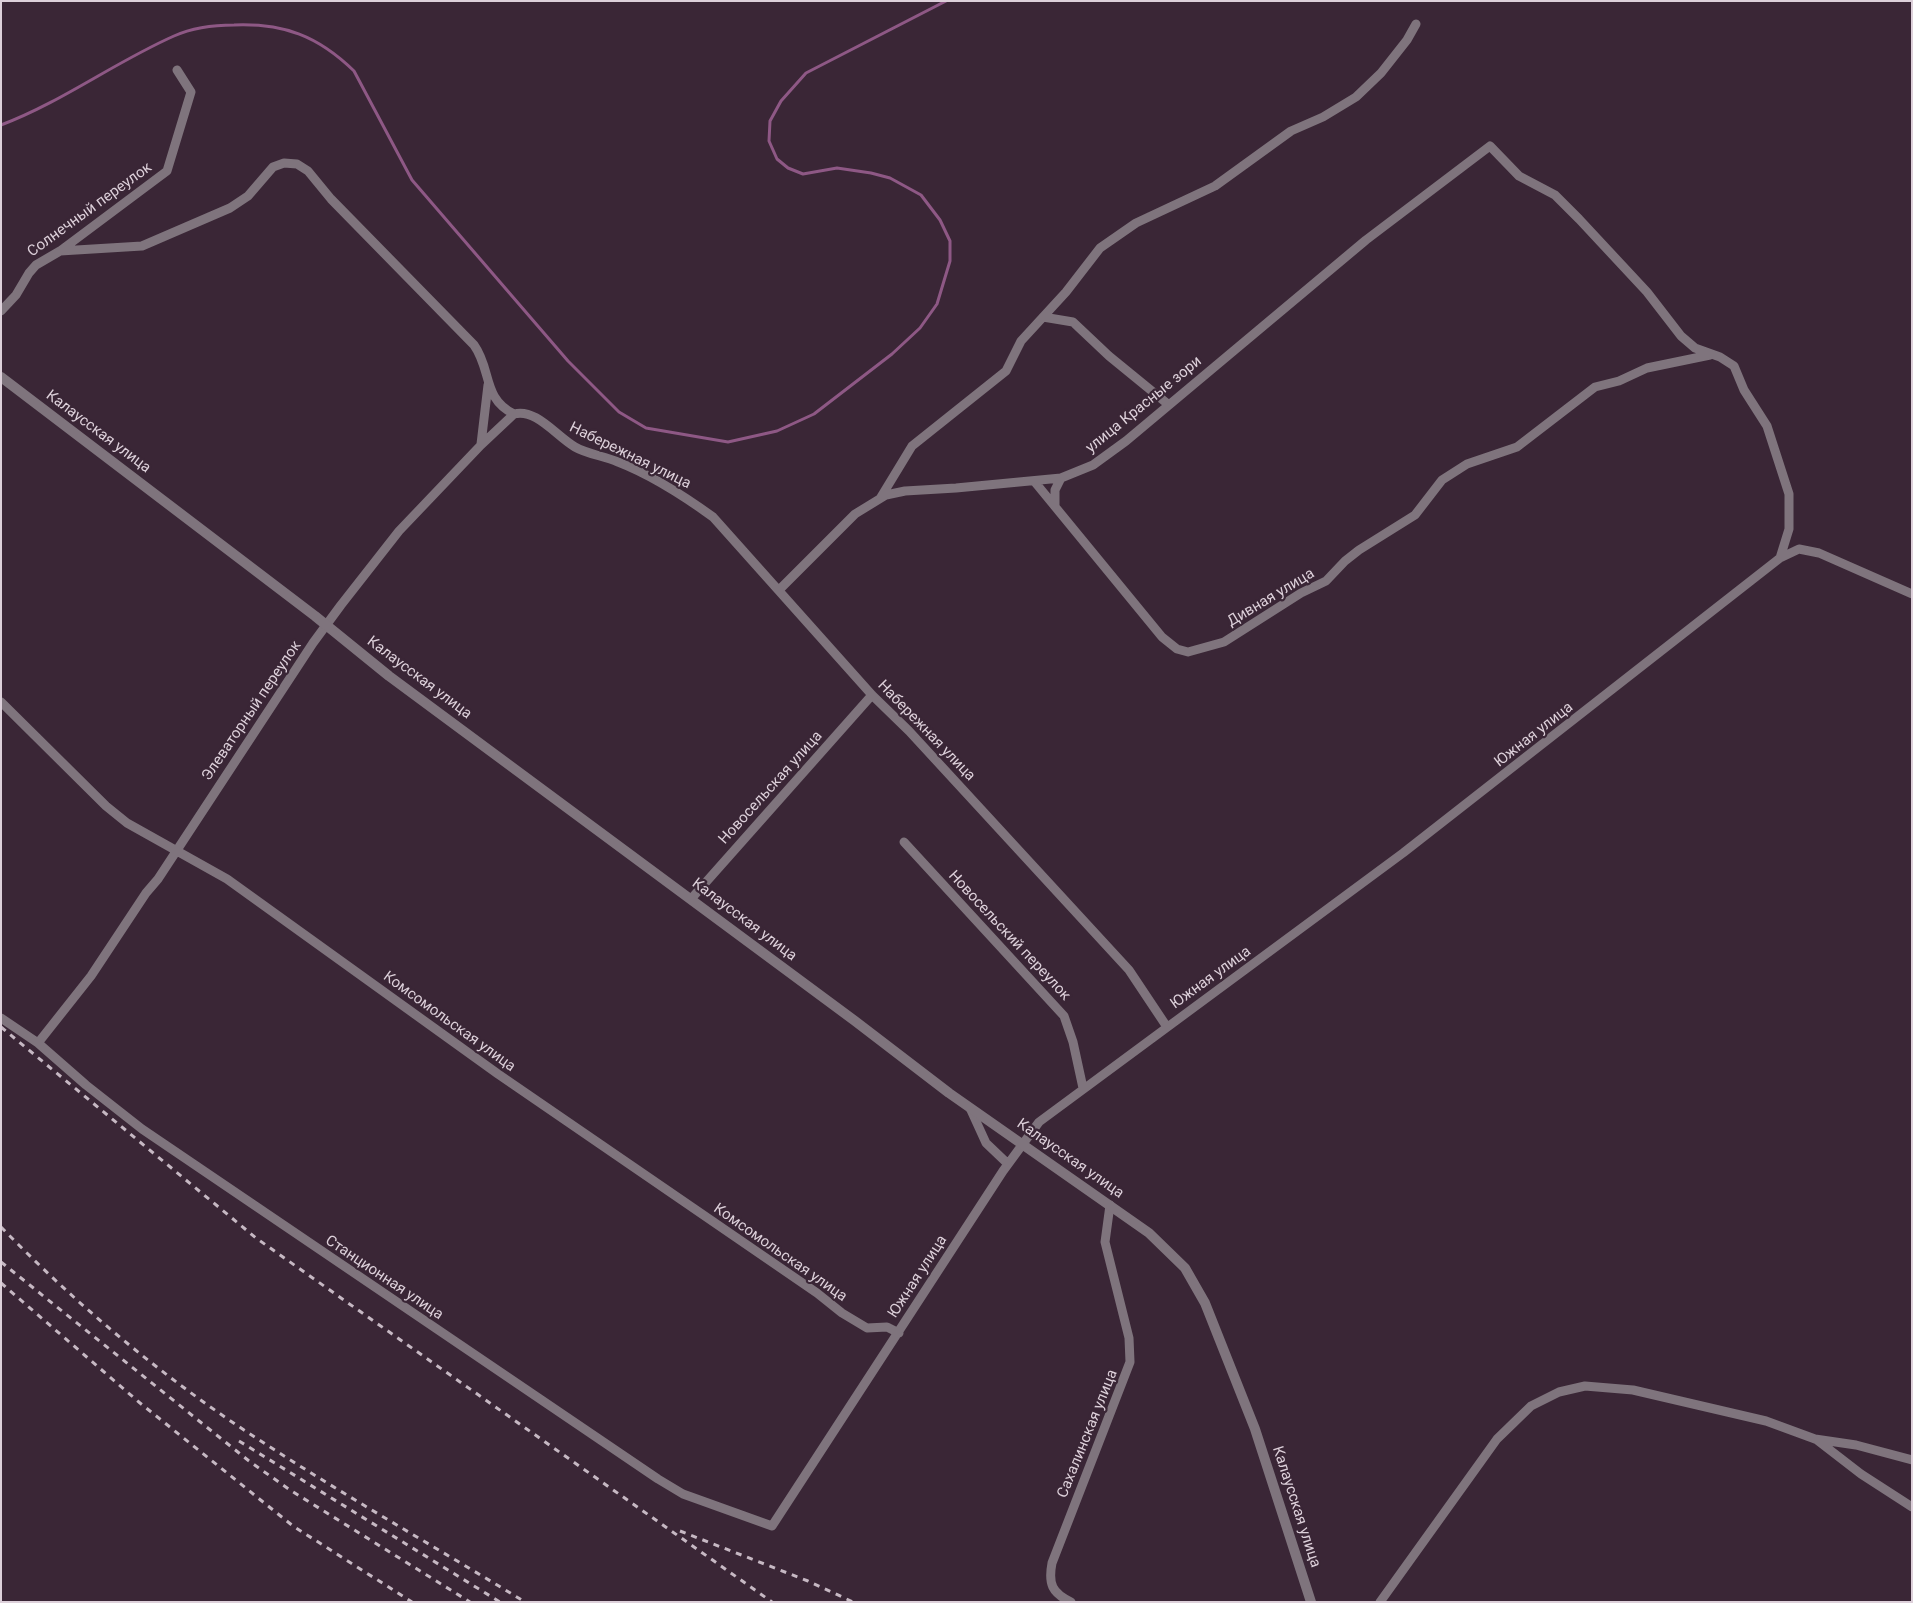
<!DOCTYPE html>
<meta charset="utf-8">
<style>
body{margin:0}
#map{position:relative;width:1913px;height:1603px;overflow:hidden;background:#3a2636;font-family:Roboto,sans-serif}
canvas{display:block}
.frame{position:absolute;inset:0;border:2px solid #ddd0da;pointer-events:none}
</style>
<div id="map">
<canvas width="1913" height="1603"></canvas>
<div class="frame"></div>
</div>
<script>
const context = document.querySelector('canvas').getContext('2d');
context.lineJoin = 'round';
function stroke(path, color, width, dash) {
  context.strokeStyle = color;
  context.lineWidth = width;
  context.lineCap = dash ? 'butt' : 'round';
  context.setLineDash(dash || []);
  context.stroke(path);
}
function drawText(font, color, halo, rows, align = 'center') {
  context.font = font + ' Roboto,sans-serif';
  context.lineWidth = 4.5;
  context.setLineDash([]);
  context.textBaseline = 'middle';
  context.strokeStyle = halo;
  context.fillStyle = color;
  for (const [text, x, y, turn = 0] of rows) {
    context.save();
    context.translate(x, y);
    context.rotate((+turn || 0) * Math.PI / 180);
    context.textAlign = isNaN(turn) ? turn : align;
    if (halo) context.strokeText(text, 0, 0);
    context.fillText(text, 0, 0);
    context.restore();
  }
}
const stream = new Path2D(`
 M1,125C62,102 115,62 174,36C192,28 214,25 234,25C284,23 318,36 354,71L412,180L568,361L619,412L646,428L728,442L777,431L814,414L892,354L920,328L937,304L950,261V241L940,220L921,195L890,178L871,173L837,168L803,174L788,168L777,159L769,141L770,121L781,101L806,73L946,1`);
const minor = new Path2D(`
 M60,251L142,246L230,208L248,196L273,167L284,163L297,164L308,171L331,199L474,345C492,370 482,398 514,414C536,408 556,436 575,447C587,454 604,456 618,462C652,475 684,496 713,517L872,695L909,731L1129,970L1167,1027
 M1,311L16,295L29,273L36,265L60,251L167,171L191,92L177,70
 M1043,317L1073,322L1109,356L1169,405
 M481,444L488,385
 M1034,481L1162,637L1177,649L1188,652L1224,642L1301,593L1326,581L1345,561L1359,550L1415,515L1442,480L1467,464L1517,447L1595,387L1619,381L1647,368L1710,355
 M881,497L912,446L1006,371L1021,341L1066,292L1100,248L1136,223L1215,186L1291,131L1323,117L1356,97L1381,73L1407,40L1416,24
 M1055,505V490L1061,478
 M779,590L855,514L886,495L905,491L956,488L1061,478L1093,465L1126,441L1366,240L1490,146L1519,176L1555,195L1579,219L1647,292L1681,336L1695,348L1720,357L1734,366L1744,390L1767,426L1789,494V529L1780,558
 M1,702L106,806L127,823L227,879L498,1074L817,1293L842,1313L867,1328L887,1327L899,1333
 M904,842L1064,1016L1073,1042L1083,1088
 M691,899L872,695
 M1,1018L38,1043L86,1085L142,1129L658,1479L683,1494L772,1526L1003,1171L1039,1122L1403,853L1780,558L1799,549L1819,553L1912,594
 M38,1043L91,976L146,893L158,879L313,643L341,605L399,531L481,445L514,414
 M970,1108L986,1143L1008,1164
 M1817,1440L1861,1474L1912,1507
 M1071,1602C1052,1593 1048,1584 1052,1563L1130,1362L1129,1338L1105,1242L1110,1205
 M1380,1602L1497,1439L1531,1406L1559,1392L1585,1386L1633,1390L1766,1421L1815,1439L1856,1445L1912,1460`);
const tertiary = new Path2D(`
 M1,377L315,616L389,676L855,1021L949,1093L1149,1233L1185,1268L1205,1303L1255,1429L1311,1602`);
const rail = new Path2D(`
 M1,1027L256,1238L772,1602
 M1,1227C72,1300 151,1367 235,1424C329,1487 429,1543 525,1602
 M1,1262L249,1461L290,1490L470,1602
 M1,1283L140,1403L293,1526L412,1602
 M239,1441L500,1602
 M680,1531L808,1581L853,1602`);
const streetNames = [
 ["Солнечный переулок",90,210,-36],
 ["улица Красные зори",1144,405,-39],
 ["Калаусская улица",98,432,37],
 ["Набережная улица",630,456,26],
 ["Дивная улица",1271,598,-31],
 ["Калаусская улица",419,678,37],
 ["Элеваторный переулок",252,711,-56],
 ["Набережная улица",926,731,46],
 ["Южная улица",1534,735,-38],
 ["Новосельская улица",771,788,-48],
 ["Калаусская улица",744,920,37],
 ["Новосельский переулок",1009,936,47],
 ["Южная улица",1211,978,-36],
 ["Комсомольская улица",449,1022,36],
 ["Калаусская улица",1070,1159,35],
 ["Комсомольская улица",780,1253,35],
 ["Южная улица",918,1277,-57],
 ["Станционная улица",384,1278,34],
 ["Сахалинская улица",1088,1434,-68],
 ["Калаусская улица",1296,1507,72]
];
stroke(stream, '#8e5885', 3);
stroke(minor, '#7f747d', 9);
stroke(tertiary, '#7f747d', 10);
stroke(rail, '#c6b8c3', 3, [6, 6]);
drawText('15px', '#ddd0da', '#3a2636', streetNames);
</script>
